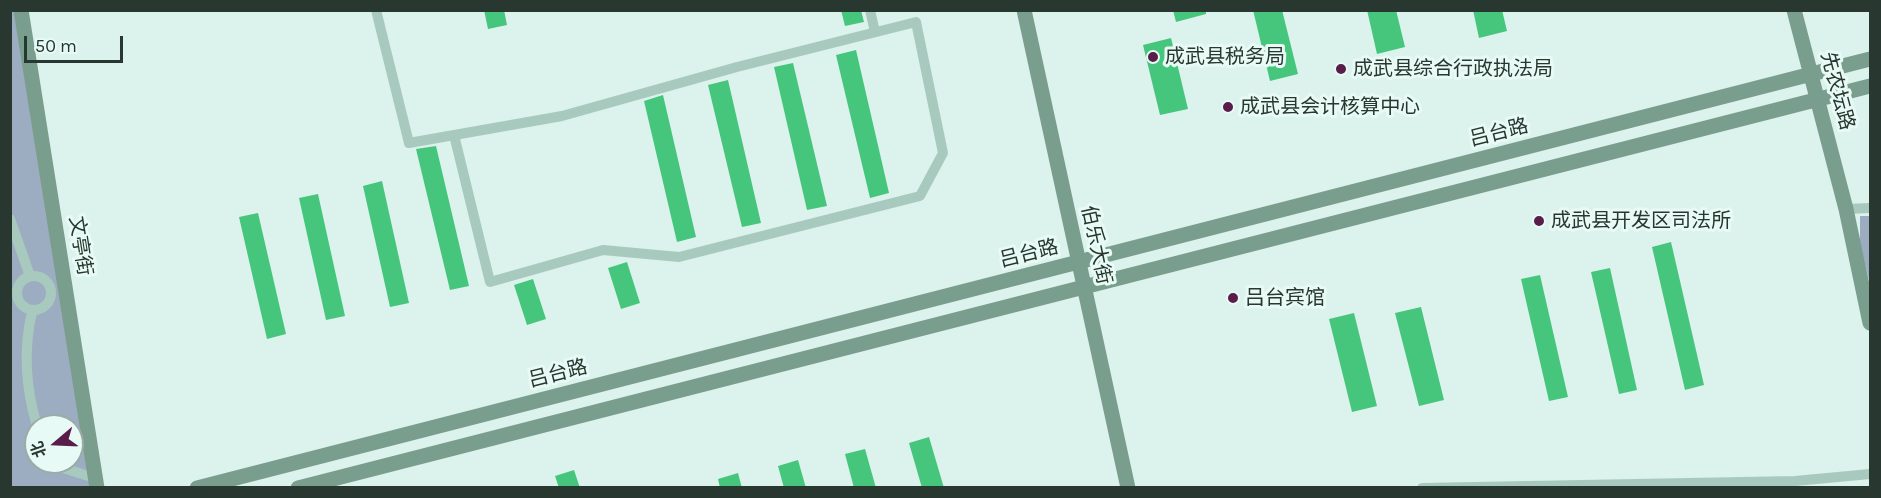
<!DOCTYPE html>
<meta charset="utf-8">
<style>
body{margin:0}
#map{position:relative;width:1881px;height:498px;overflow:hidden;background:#dcf2ec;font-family:Karla,"Noto Sans SC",sans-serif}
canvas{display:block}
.frame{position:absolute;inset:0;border:12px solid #28372f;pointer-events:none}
.north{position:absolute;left:24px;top:414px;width:60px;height:60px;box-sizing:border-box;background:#e8faf5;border:2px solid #9baca6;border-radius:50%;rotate:251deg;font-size:16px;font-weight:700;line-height:24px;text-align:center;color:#28372f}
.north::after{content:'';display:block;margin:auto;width:21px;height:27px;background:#581d49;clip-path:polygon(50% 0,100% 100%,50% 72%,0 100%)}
.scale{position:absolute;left:24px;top:36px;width:99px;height:27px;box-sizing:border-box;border:3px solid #28372f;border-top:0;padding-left:8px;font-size:18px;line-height:21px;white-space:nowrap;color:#28372f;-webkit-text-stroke:4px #e8faf5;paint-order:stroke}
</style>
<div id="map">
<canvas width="1881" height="498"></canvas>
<div class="frame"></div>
<div class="north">北</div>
<div class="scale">50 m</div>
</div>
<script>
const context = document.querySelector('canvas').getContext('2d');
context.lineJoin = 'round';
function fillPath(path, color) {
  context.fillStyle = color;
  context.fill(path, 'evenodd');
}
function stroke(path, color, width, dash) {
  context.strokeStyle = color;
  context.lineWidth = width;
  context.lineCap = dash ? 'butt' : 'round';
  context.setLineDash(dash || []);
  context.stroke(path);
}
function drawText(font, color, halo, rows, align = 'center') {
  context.font = font + ' Karla,"Noto Sans SC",sans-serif';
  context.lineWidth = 6;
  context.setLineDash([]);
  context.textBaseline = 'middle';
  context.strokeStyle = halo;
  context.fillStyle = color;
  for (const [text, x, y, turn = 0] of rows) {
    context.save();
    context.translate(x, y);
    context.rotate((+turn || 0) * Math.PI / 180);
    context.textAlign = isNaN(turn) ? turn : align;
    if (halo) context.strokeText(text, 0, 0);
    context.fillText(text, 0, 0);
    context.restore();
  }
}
const green = new Path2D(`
 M10,11H21L97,487H11ZM36,426H72V462H36Z
 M1860,216H1870V284L1860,244Z`);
const building = new Path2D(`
 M484,10H504L507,25L488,29Z
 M841,10H861L864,22L845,26Z
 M1173,10H1206V14L1176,22Z
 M1253,10H1282L1298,74L1270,81Z
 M1367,10H1396L1405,47L1377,54Z
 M1473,10H1502L1507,31L1479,38Z
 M1171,38L1188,109L1160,115L1143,45Z
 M856,50L889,193L870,198L836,55Z
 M793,63L827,206L807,210L774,67Z
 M728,80L761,223L742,227L708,85Z
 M663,95L696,237L677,242L644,101Z
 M436,146L469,286L450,290L416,149Z
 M382,181L409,303L390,307L363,186Z
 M318,194L345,316L326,320L299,198Z
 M258,213L286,334L267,339L239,217Z
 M1671,242L1704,385L1685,390L1652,247Z
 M627,262L640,303L621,309L608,268Z
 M1610,268L1637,390L1619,394L1591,272Z
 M1540,275L1568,397L1549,401L1521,279Z
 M533,279L546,319L527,325L514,285Z
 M1421,307L1444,400L1419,406L1395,313Z
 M1354,313L1377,406L1352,412L1329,319Z
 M929,437L944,488H922L909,443Z
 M865,449L876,488H854L845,454Z
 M798,460L806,488H784L778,466Z
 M574,470L580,488H559L555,476Z
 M738,473L742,488H720L718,479Z`);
const street = new Path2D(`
 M376,10L409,143L562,116L737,67L916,22L943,153L920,196L679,257L603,250L490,282L454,135
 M870,10L875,32
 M1846,209L1870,208
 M10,219L30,276
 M17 293a17 17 0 1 1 34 0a17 17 0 1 1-34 0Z
 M32,312C23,350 26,389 37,426
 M58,462L63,468L95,478
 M1422,488L1795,481L1870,474`);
const secondary = new Path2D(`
 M21,10L97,488
 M1024,10L1128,488
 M1794,10L1846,209L1870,323
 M197,488L1870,59
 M298,488L1870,86`);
const markers = [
 [1153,57,6,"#581d49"],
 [1341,69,6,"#581d49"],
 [1228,107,6,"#581d49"],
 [1539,221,6,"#581d49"],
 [1233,298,6,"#581d49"]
];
const poiNames = [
 ["成武县税务局",1165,57],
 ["成武县综合行政执法局",1353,69],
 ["成武县会计核算中心",1240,107],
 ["成武县开发区司法所",1551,221],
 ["吕台宾馆",1245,298]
];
const streetNames = [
 ["先农坛路",1837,91,75],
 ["吕台路",1499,133,-14],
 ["伯乐大街",1096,245,78],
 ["文亭街",80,246,81],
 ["吕台路",1029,254,-14],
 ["吕台路",558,374,-14]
];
fillPath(green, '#9cadc1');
fillPath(building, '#46c67d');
stroke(street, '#a8cabe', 10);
stroke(secondary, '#799e8d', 15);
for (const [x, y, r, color] of markers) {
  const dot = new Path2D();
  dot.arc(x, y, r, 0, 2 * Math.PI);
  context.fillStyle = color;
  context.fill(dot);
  stroke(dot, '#e8faf5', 2);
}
drawText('20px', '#28372f', '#e8faf5', poiNames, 'left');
drawText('20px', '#28372f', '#e8faf5', streetNames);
</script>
